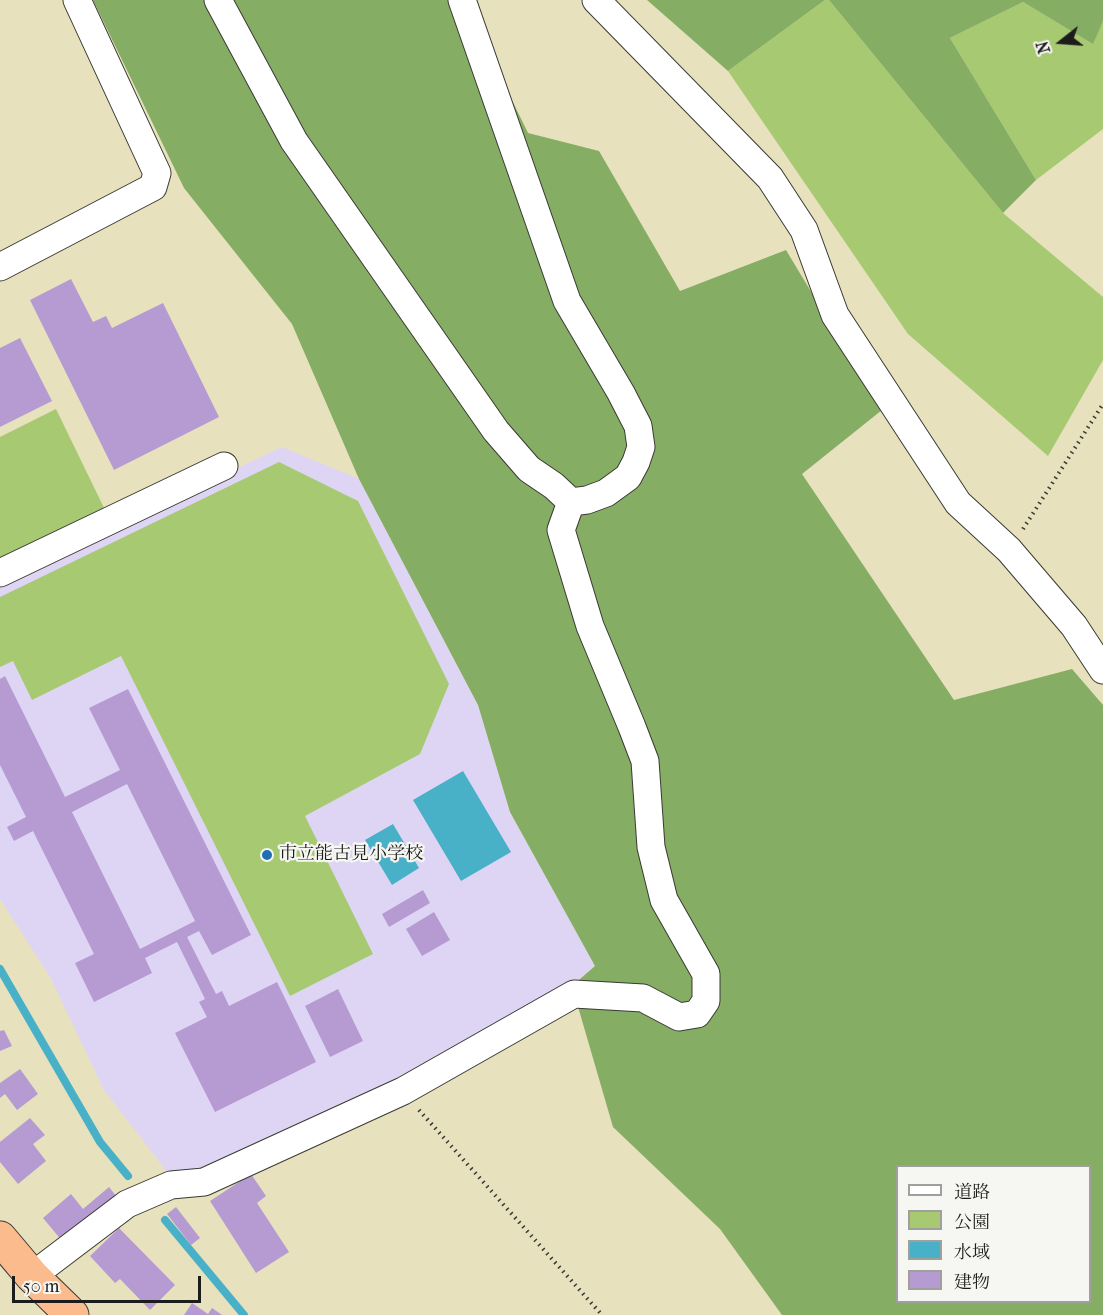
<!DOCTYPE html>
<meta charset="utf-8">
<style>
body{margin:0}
#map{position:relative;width:1103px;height:1315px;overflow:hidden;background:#e7e1be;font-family:"IM FELL French Canon","Noto Serif JP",serif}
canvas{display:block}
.legend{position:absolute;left:896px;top:1165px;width:195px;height:138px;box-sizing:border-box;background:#f6f6f2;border:2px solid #9f9f9c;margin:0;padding:8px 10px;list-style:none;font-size:18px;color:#1c1c1c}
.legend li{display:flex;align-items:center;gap:12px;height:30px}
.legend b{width:30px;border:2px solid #9f9f9c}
.north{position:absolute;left:1031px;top:12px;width:60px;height:60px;-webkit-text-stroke:4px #f6f6f2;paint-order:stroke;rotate:253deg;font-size:16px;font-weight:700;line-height:24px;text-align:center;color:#1c1c1c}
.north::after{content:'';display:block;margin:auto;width:21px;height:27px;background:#1c1c1c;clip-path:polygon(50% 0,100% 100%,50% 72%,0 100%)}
.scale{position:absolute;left:12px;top:1276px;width:189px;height:27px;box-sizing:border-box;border:3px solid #1c1c1c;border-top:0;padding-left:8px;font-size:18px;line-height:21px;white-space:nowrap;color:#1c1c1c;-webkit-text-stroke:4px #f6f6f2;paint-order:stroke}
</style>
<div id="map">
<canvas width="1103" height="1315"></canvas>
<ul class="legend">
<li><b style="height:8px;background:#fff"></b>道路</li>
<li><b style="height:16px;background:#a7c972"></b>公園</li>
<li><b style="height:16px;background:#48b0c7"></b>水域</li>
<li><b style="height:16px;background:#b59bd1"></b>建物</li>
</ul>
<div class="north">N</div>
<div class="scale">50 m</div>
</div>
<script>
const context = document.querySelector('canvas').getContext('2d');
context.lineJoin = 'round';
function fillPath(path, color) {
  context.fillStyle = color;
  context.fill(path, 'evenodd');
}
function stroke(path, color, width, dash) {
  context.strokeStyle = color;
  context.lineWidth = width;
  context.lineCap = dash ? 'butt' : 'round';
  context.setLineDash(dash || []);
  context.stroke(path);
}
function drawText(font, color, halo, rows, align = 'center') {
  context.font = font + ' "IM FELL French Canon","Noto Serif JP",serif';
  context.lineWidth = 4.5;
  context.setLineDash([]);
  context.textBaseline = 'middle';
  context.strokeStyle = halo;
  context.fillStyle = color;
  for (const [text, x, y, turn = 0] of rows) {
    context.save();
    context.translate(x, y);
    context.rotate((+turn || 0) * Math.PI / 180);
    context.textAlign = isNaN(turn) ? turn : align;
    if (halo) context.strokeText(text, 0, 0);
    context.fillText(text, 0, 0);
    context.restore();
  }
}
const built = new Path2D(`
 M282,447L359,479L478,705L510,812L595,966L572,986L413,1081L207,1177H171L104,1090L50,977L0,899V581Z`);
const green = new Path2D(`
 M825,0H829L1003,213L1103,297V360L1048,456L908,334L728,71Z
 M1023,2L1092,43L1103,21V129L1036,180L950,38Z
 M56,409L107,514L0,564V437Z
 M279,462L358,501L449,684L420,754L305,816L373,954L290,996L121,656L32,700L13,661L0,667V597Z`);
const forest = new Path2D(`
 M93,0H463L528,133L599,151L680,291L786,250L882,410L802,474L954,700L1072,669L1103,705V1315H782L720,1229L613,1127L572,986L595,966L510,812L478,705L359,479L292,324L184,188ZM898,1166H1090V1302H898Z
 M647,0H825L728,71Z
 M829,0H1103V21L1093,44L1023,2L950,38L1036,180L1003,213Z`);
const water = new Path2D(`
 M463,771L511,852L461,881L413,800Z
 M393,824L419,868L392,885L365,840Z`);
const stream = new Path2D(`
 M0,969L100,1142L128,1176
 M165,1220L244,1315`);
const building = new Path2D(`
 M71,279L93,322L106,316L112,328L163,303L219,417L114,470L30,300Z
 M20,338L52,401L0,427V348Z
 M5,676L65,797L120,770L89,708L128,689L251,935L212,955L199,931L187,937L216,994L222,991L229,1006L277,982L316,1062L215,1112L175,1033L207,1017L199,1002L205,999L177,942L145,958L152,973L94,1002L75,963L94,954L33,831L14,841L7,827L26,817L0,765V679ZM127,784L195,921L140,949L72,812Z
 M423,890L430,903L389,927L382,914Z
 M434,912L450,940L422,956L406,929Z
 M338,989L363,1041L330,1057L305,1006Z
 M4,1030L12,1046L0,1051V1031Z
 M20,1069L38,1094L17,1110L5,1094L0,1098V1083Z
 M30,1118L45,1135L33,1144L46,1161L18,1184L0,1162V1142Z
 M251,1174L266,1196L257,1203L289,1252L256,1273L210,1201Z
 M109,1187L117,1197L63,1242L43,1218L71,1194L83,1209Z
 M176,1207L200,1238L191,1245L167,1214Z
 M119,1228L175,1285L150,1310L120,1279L115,1283L90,1256Z
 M192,1303L208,1314L212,1308L222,1315H184Z`);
const path = new Path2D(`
 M1023,529L1103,404
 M419,1110L602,1315`);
const street = new Path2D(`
 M218,0L294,141L496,431L529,469L554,486L571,502L587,500L606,493L628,477L636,462L641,447L638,426L621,393L567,301L462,0
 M596,0L770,178L804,230L835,315L958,503L1009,550L1074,626L1103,670
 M0,267L153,187L157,173L77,0
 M0,573L224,466
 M32,1276L127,1204L171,1185L204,1182L403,1091L574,994L643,998L679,1017L697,1014L706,1001V974L664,900L651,847L645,761L632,727L590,626L561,530L571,502`);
const highway = new Path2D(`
 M0,1238L32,1276L72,1315`);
const markers = [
 [267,855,6,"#1f6fb2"]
];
const poiNames = [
 ["市立能古見小学校",279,855]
];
fillPath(built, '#ded5f5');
fillPath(green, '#a7c972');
fillPath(forest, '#85ad64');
fillPath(water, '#48b0c7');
stroke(stream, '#48b0c7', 8);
fillPath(building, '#b59bd1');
stroke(street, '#3a3a34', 29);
stroke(highway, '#3a3a34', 35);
stroke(path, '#3a3a34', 4, [1.5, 4.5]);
stroke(street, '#fff', 27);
stroke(highway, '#fbbb8d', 33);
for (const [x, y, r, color] of markers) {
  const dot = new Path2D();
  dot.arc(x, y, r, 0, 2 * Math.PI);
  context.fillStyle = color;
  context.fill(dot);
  stroke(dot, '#f6f6f2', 2);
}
drawText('18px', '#1c1c1c', '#f6f6f2', poiNames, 'left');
</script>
